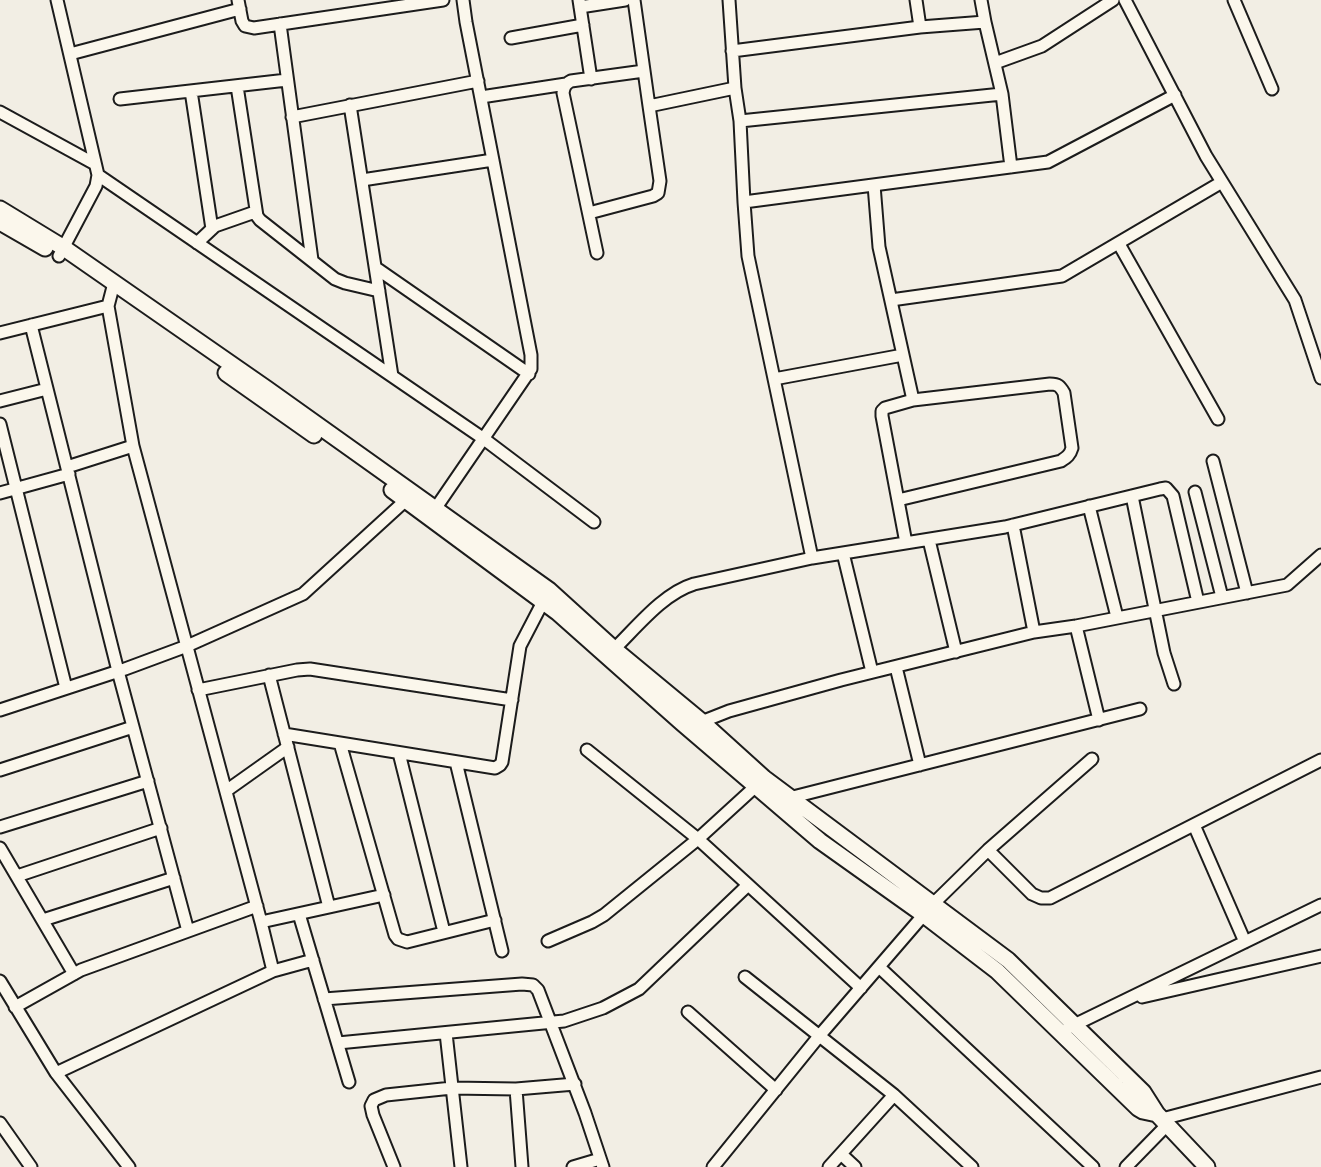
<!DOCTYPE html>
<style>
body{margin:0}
canvas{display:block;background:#f2eee4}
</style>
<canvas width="1321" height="1167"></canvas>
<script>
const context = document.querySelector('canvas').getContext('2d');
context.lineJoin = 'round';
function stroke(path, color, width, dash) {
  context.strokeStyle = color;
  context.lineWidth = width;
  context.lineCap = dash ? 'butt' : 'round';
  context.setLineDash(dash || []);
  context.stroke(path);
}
const street = new Path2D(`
 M57,0L98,175L96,186L59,256
 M238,0L242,21L245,26L254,28L443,0
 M579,0L591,79
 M634,0L649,106L735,88L740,121L744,202L1048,162L1175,95
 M729,0L735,88
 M916,0L920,27L985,22L1002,94L1011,167
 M981,0L985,22
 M1125,0L1206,156L1295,300L1321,378
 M1234,0L1272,89
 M580,7L625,0
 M280,24L312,260
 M511,38L583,25
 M732,51L920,27
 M70,54L240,9
 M995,63L1042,46L1113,0
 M237,86L257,216L260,220L335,279L345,283L379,291
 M191,91L212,229
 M481,97L566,84
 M120,99L287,80
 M350,105L392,376
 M0,112L95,164
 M292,117L478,81
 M740,121L1002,94
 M98,175L484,439L594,522
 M362,180L493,160
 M874,185L879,247L913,400
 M744,202L748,256L812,558
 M589,213L653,196L658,193L660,181L649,106
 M197,243L215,226L255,212
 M1119,244L1218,419
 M597,253L563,93C564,87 565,84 571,81L644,71
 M376,268L529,374
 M114,283L108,306L133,446L261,922L273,971
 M891,300L1062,276L1222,182
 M31,325L118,671L188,931
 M0,333L108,306
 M774,379L903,355
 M0,401L47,389
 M0,424L66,688
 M1213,461L1247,593
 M67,467L133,446
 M1195,492L1222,597
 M0,493L69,474
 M1132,496L1164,653L1174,684
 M898,500L1061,461C1067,457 1070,455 1072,448L1064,393C1060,386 1058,384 1050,384L913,400L885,408L882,411V416L906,543
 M1089,506L1117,617
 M431,515L531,369V355L466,22L463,0
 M1013,525L1034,632
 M929,540L956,652
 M843,553L872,672
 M1076,626L1099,720
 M608,655C633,632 661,594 694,584L812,558L1005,527L1160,489L1166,488L1173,496L1198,602
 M896,667L920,765
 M269,675L329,907
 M198,690L297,670L310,669L512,700
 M0,710L125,669L187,646L303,594L406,500L410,495
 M696,724L729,711L841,680L1034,632L1076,626L1287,585L1321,555
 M284,734L495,768L500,765L502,762L520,646L546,596
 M340,743L395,935L398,939L407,942L495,920
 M587,750L698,839L861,988
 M399,753L444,932
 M456,762L502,951
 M0,770L133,727
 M226,791L288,747
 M785,799L1140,709
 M1194,825L1245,942
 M0,827L148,781
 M0,848L74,974
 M988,850L1032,894L1041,898H1050L1321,760
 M17,876L161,828
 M299,914L349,1082
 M43,920L174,878
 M261,922L384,895
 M548,941L592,922L604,915L698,839L756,786
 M879,967L1093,1167
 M745,977L894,1095L972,1167
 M0,981L56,1073L129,1167
 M1142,997L1321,956
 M324,999L522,984L533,985L538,990L585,1113L603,1167
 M15,1007L81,970L257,906
 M688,1012L776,1090
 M1068,1028L1321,905
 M446,1033L461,1167
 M338,1043L564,1021L603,1008L639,989L748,885
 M56,1073L273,971L313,960
 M516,1089L522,1167
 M1162,1119L1321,1077
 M0,1123L31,1167
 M841,1154L855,1167
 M394,1167L373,1115L371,1106L374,1100L386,1095L452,1088L516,1089L575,1084
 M573,1167L600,1159
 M713,1167L820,1035L933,904L988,850L1092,759
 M829,1167L894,1095
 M1126,1167L1167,1125`);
const secondary = new Path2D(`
 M0,209L64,248L267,389L549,590L614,649L701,721L764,778L1008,960L1143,1092L1157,1114L1207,1167
 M0,222L45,248
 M226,373L314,435
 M392,490L557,612L682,723L820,841L924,915L997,971L1138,1108L1143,1111L1157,1114`);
stroke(street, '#1c1c1c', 15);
stroke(secondary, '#1c1c1c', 19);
stroke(street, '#fbf7ec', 11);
stroke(secondary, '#fbf7ec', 15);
</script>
